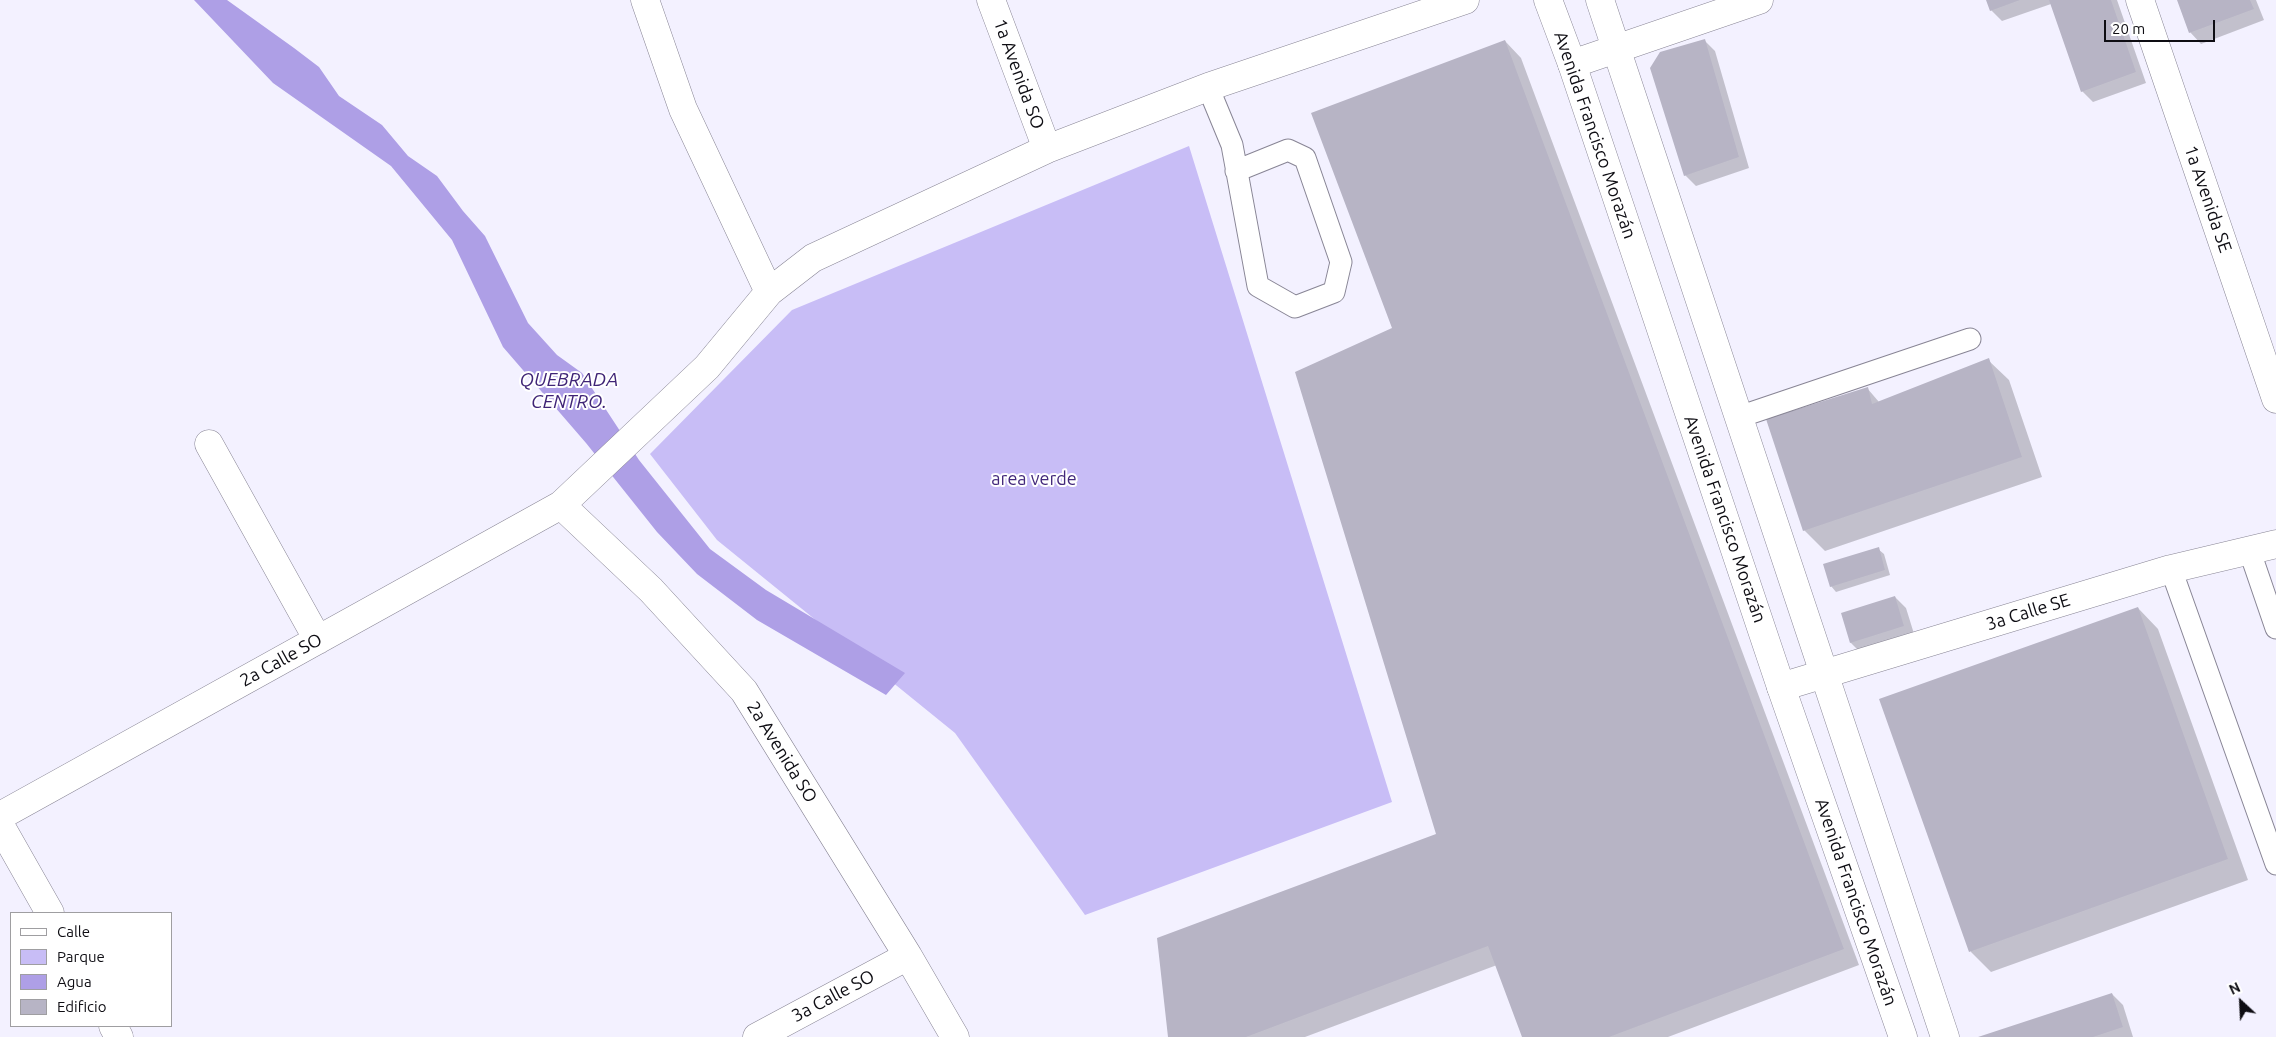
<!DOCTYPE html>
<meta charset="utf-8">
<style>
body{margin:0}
#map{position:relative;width:2276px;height:1037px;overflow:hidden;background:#f3f1ff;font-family:Ubuntu,sans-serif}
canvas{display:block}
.legend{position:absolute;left:10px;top:912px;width:162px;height:115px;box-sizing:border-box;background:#fff;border:1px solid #9f9ea1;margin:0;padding:6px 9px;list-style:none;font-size:15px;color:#0e0d13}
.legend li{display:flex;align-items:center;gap:10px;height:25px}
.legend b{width:25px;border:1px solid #9f9ea1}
.north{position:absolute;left:2216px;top:977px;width:50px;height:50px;-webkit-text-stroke:4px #fff;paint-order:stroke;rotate:335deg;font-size:14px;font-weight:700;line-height:20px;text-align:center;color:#0e0d13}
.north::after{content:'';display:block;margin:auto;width:18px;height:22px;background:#0e0d13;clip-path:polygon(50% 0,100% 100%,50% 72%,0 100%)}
.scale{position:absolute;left:2104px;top:20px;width:111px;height:22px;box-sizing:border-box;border:2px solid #0e0d13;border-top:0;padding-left:6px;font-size:15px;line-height:18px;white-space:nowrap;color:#0e0d13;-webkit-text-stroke:4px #fff;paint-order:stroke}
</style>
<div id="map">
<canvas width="2276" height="1037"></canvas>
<ul class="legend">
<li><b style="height:6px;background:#fff"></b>Calle</li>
<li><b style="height:14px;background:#c8bdf6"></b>Parque</li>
<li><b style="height:14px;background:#ae9fe6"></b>Agua</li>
<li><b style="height:14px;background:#b7b4c5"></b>Edificio</li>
</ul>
<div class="north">N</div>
<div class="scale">20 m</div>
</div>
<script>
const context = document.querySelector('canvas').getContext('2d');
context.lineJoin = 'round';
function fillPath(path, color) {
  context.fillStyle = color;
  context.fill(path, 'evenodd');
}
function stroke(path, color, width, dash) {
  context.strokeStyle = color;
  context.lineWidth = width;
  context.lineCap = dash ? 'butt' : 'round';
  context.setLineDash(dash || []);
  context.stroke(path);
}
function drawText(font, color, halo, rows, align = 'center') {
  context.font = font + ' Ubuntu,sans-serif';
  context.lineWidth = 4;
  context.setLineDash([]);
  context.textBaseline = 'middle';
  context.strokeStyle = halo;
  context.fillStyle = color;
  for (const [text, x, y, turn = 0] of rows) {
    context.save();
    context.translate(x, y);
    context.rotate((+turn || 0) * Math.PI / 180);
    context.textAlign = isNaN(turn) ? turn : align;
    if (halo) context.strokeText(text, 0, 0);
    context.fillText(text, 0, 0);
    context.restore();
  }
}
const green = new Path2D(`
 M1189,146L1392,802L1085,915L955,733L717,540L650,454L792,310Z`);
const water = new Path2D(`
 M194,0H227L294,48L319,67L339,96L382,125L408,156L437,176L463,211L485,236L528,323L557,355L582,373L639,460L710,549L766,590L905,673L886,695L757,620L697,574L657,532L586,443L503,347L452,240L391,166L273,83Z`);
const shadow = new Path2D(`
 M1987,0H2117L2146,83L2093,102L2082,91L2051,4L2002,21L1991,10Z
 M2178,0H2256L2264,20L2201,44L2190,32Z
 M1704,40L1715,51L1749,168L1696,186L1685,175Z
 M1505,41L1521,58L1859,965L1668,1037H1523L1497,965L1305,1037H1170L1437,835L1393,329Z
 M1988,360L2009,380L2042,477L1825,551L1804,530L1867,388L1879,402Z
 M1878,549L1884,554L1890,575L1836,592L1831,586Z
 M1895,597L1906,608L1915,637L1862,654L1851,643L1842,614Z
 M2138,608L2158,629L2248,880L1991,972L1971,952L1881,700Z
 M2112,994L2123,1005L2133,1037H1982Z`);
const building = new Path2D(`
 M1986,0H2020L1990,11Z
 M2049,0H2111L2136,72L2081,92Z
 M2177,0H2250L2254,9L2189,33Z
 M1705,39L1739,157L1684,176L1650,68L1660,52Z
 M1505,40L1844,949L1609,1037H1522L1488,946L1246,1037H1168L1157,938L1436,834L1295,372L1392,328L1311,113Z
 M1989,358L2022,457L1803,531L1766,419L1868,387L1872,404Z
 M1879,547L1885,570L1830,587L1823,564Z
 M1895,596L1904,626L1850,643L1841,613Z
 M2138,607L2228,859L1969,952L1879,699Z
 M2112,993L2123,1027L2093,1037H1978Z`);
const service = new Path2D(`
 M1208,87L1232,145L1258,286L1295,307L1334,292L1341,262L1305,158L1288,150L1236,171
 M1739,417L1970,339
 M2250,552L2276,628
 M2171,569L2276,864`);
const minor = new Path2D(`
 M645,0L683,109L769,292
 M991,0L1047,149
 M2140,0L2276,399
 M1572,64L1759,0
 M209,444L318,640
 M561,505L651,590L744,691L908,956L955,1037
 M1781,687L2171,569L2276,544
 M0,816L561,505L707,367L769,292L813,258L1047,149L1208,87L1465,0
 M0,825L50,913
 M113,1026L119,1037
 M757,1037L908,956`);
const secondary = new Path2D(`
 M1548,0L1572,64L1781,687L1903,1037
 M1600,0L1945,1037`);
const streetNames = [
 ["1a Avenida SO",1019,74,70],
 ["Avenida Francisco Morazán",1595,135,71],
 ["1a Avenida SE",2208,199,71],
 ["Avenida Francisco Morazán",1725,519,71],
 ["3a Calle SE",2028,612,-17],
 ["2a Calle SO",281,660,-29],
 ["2a Avenida SO",782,752,58],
 ["Avenida Francisco Morazán",1856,902,71],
 ["3a Calle SO",833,996,-28]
];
const parkNames = [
 ["area verde",1034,479]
];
const waterNames = [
 ["QUEBRADA",569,380],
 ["CENTRO.",569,402]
];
fillPath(green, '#c8bdf6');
fillPath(water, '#ae9fe6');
fillPath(shadow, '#0003');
fillPath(building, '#b7b4c5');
stroke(service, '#888595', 23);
stroke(minor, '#888595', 29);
stroke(secondary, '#888595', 29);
stroke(service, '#fff', 21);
stroke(minor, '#fff', 28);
stroke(secondary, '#fff', 28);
drawText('18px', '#0e0d13', '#fff', streetNames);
drawText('18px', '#43297b', '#fff', parkNames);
drawText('italic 19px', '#3f2476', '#fff', waterNames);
</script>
